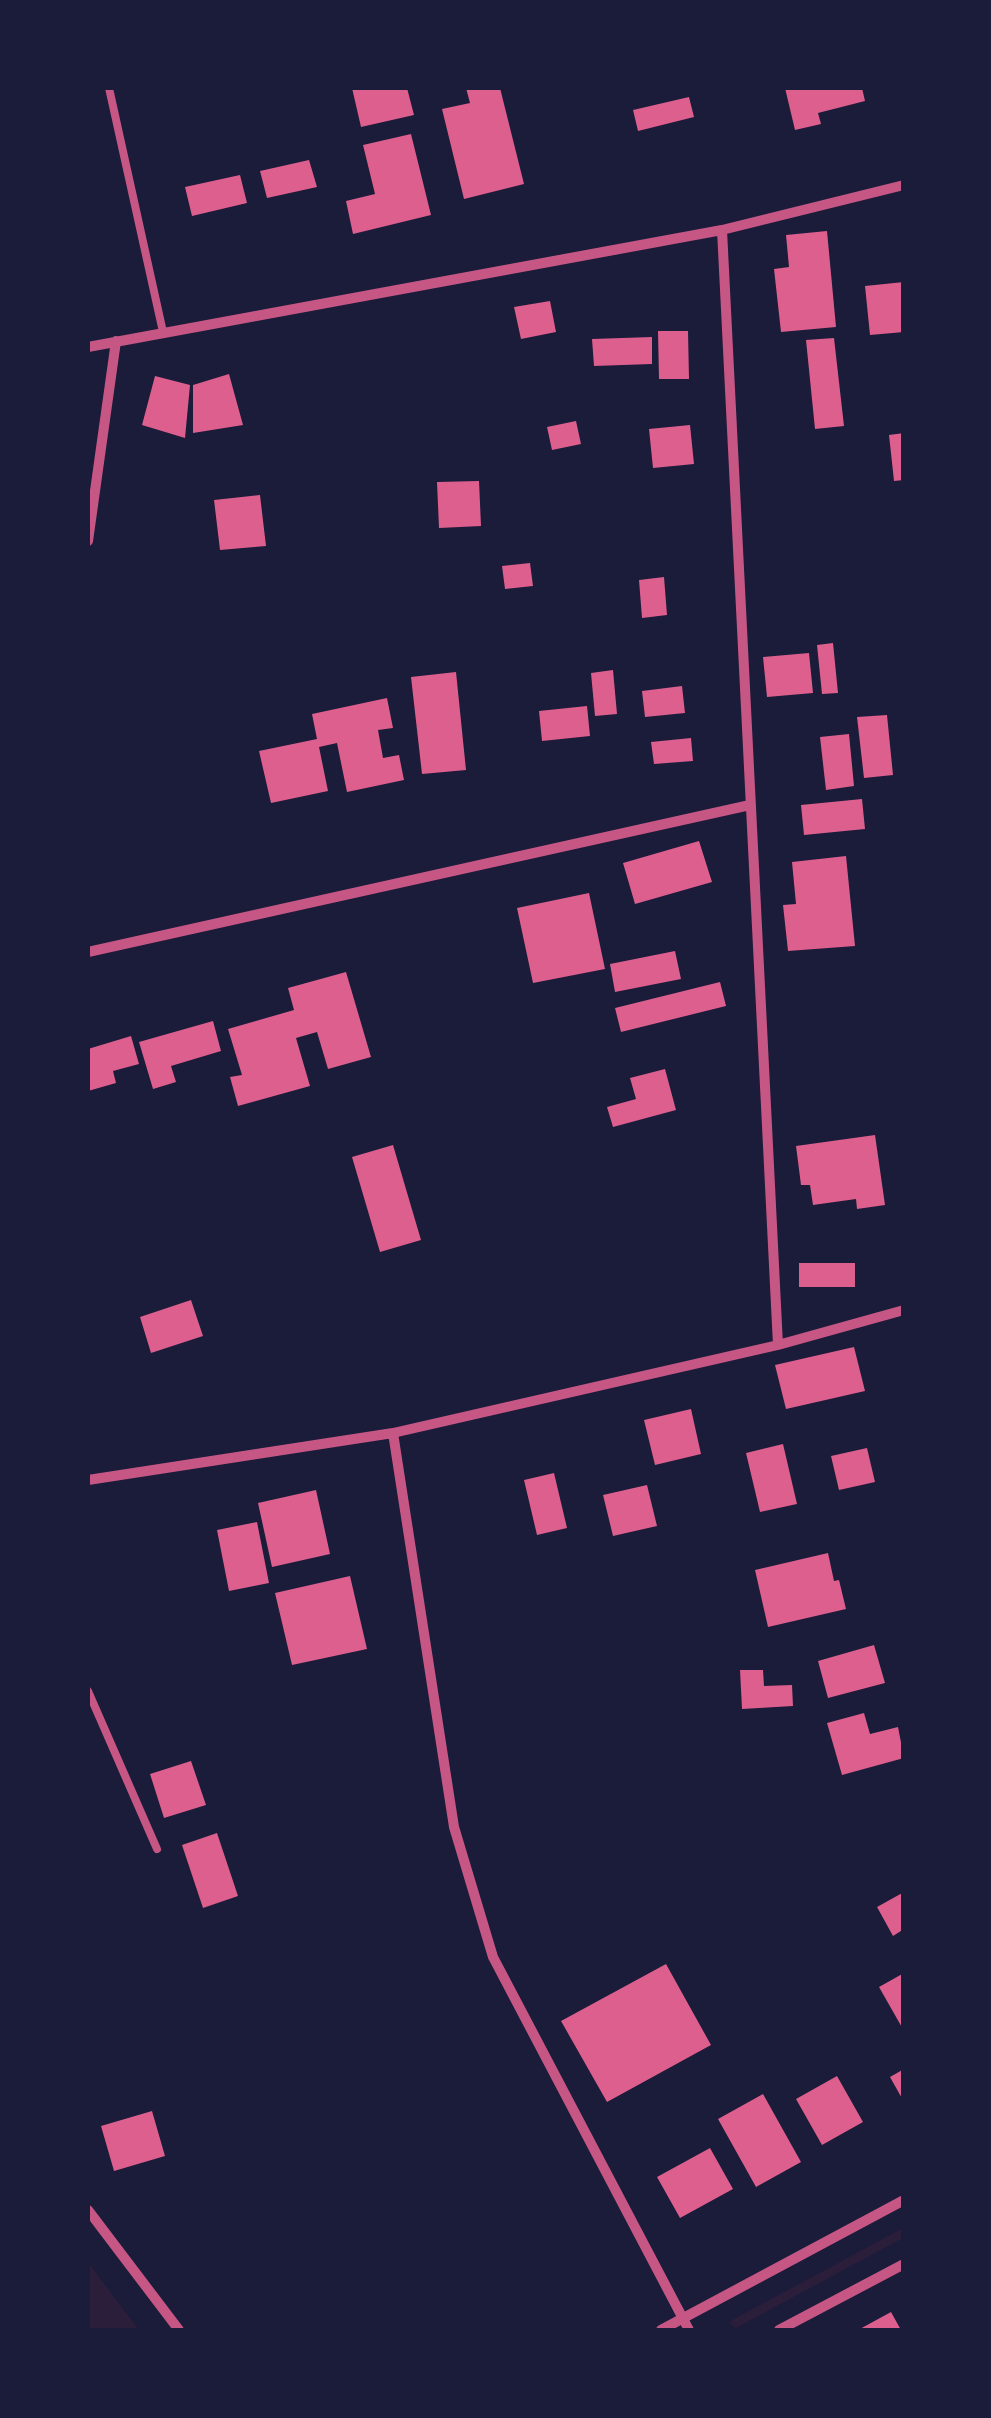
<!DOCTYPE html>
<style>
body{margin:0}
#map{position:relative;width:991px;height:2418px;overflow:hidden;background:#1b1b3a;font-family:"Public Sans",sans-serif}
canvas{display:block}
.frame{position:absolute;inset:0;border:90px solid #1b1b3a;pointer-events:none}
</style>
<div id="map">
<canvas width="991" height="2418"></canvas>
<div class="frame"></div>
</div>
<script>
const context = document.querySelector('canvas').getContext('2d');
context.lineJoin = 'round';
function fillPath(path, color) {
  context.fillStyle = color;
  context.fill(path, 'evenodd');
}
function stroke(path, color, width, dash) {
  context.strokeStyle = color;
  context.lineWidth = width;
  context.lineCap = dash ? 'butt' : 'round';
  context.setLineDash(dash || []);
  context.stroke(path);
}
const green = new Path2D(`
 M903,2228V2238L736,2328L730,2324L732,2320Z
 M88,2262L139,2330H88Z`);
const building = new Path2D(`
 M352,88H407L414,115L361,127Z
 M466,88H500L524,184L464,199L442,109L470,103Z
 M785,88H862L865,101L818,113L821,124L795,130Z
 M689,97L694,117L638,131L633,110Z
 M411,134L431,215L353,234L346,201L375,194L363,145Z
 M309,160L317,187L267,198L260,171Z
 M240,175L247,203L192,216L185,187Z
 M827,231L836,327L781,332L774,269L789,267L786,235Z
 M904,282V332L870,335L865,286Z
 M550,301L556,332L521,339L514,307Z
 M658,331H688L689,379H659Z
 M652,337V364L594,366L592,339Z
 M834,338L844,426L815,429L806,340Z
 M229,374L243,425L193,433V385Z
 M155,376L190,385L185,438L142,425Z
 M576,421L581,444L552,450L547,427Z
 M690,425L694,464L653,468L649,429Z
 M904,433V480L894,481L889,435Z
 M479,481L481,526L439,528L437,482Z
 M260,495L266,546L220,550L214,500Z
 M530,563L533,586L505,589L502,566Z
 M664,577L667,615L642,618L639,580Z
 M833,643L838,693L822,694L817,645Z
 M809,653L813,693L767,697L763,657Z
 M613,670L617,714L595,716L591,673Z
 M456,672L466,770L422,774L411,677Z
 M682,686L685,713L645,717L642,691Z
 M387,698L393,728L378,730L383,758L399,755L404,780L347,792L337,743L319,747L328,791L271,803L259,751L317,739L312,714Z
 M587,706L590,736L542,741L539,711Z
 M887,715L893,775L864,778L857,717Z
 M849,734L854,786L826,790L820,737Z
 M691,738L693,761L654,764L651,742Z
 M862,799L865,829L804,835L801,805Z
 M699,841L712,882L635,904L623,863Z
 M846,856L855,946L788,951L783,905L796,904L792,862Z
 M589,893L605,969L533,983L517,908Z
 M675,951L681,979L615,992L610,964Z
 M346,972L371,1057L328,1069L317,1032L296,1038L310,1086L238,1106L230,1077L242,1075L228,1029L294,1010L288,988Z
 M720,982L726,1006L621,1032L615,1008Z
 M213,1021L221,1051L171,1066L176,1082L153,1089L139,1042Z
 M131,1036L139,1064L113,1071L116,1083L88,1091V1049Z
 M665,1069L676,1110L613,1127L607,1107L636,1099L630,1078Z
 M875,1135L885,1205L857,1209L856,1199L813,1205L810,1185H801L796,1146Z
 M393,1145L421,1240L380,1252L352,1157Z
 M799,1263H855V1287H799Z
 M191,1300L203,1336L151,1353L140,1317Z
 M854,1347L865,1391L786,1409L775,1365Z
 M691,1409L701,1454L655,1465L644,1420Z
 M783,1444L797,1504L760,1512L746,1453Z
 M867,1448L875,1482L839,1490L831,1456Z
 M554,1473L567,1528L537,1535L524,1480Z
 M647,1485L657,1526L613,1536L603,1495Z
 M316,1490L330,1554L272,1567L258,1503Z
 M257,1522L269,1583L229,1591L217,1530Z
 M828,1553L834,1581L839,1580L846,1609L768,1627L755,1570Z
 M350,1576L367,1649L292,1665L275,1593Z
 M874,1645L885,1683L828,1698L818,1661Z
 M740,1670H763L764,1686L792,1685L793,1706L742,1709Z
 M864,1713L870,1734L898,1727L904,1758L842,1775L827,1723Z
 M191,1761L206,1805L164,1818L150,1774Z
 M217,1833L238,1896L203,1908L182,1845Z
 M904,1892V1929L893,1936L877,1907Z
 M666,1964L711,2045L607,2102L561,2021Z
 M904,1973V2031L879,1987Z
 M904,2069V2102L890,2077Z
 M837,2076L863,2122L822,2145L796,2099Z
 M763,2094L801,2162L756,2187L718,2119Z
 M152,2111L165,2156L114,2171L101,2126Z
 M710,2148L733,2189L680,2218L657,2177Z
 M891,2312L901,2330H858Z`);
const service = new Path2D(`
 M109,88L163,332
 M88,1691L157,1849`);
const minor = new Path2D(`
 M722,230L778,1345
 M88,347L722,230L904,185
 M88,541L116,341
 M88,952L750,805
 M393,1433L454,1827L493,1957L689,2330
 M88,1480L393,1433L778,1345L904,1310
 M88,2210L179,2330
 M661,2330L904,2200
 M779,2330L904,2264`);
fillPath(green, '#2a1e3b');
fillPath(building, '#dd5f8e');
stroke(service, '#c65784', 8);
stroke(minor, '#c65784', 10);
</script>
